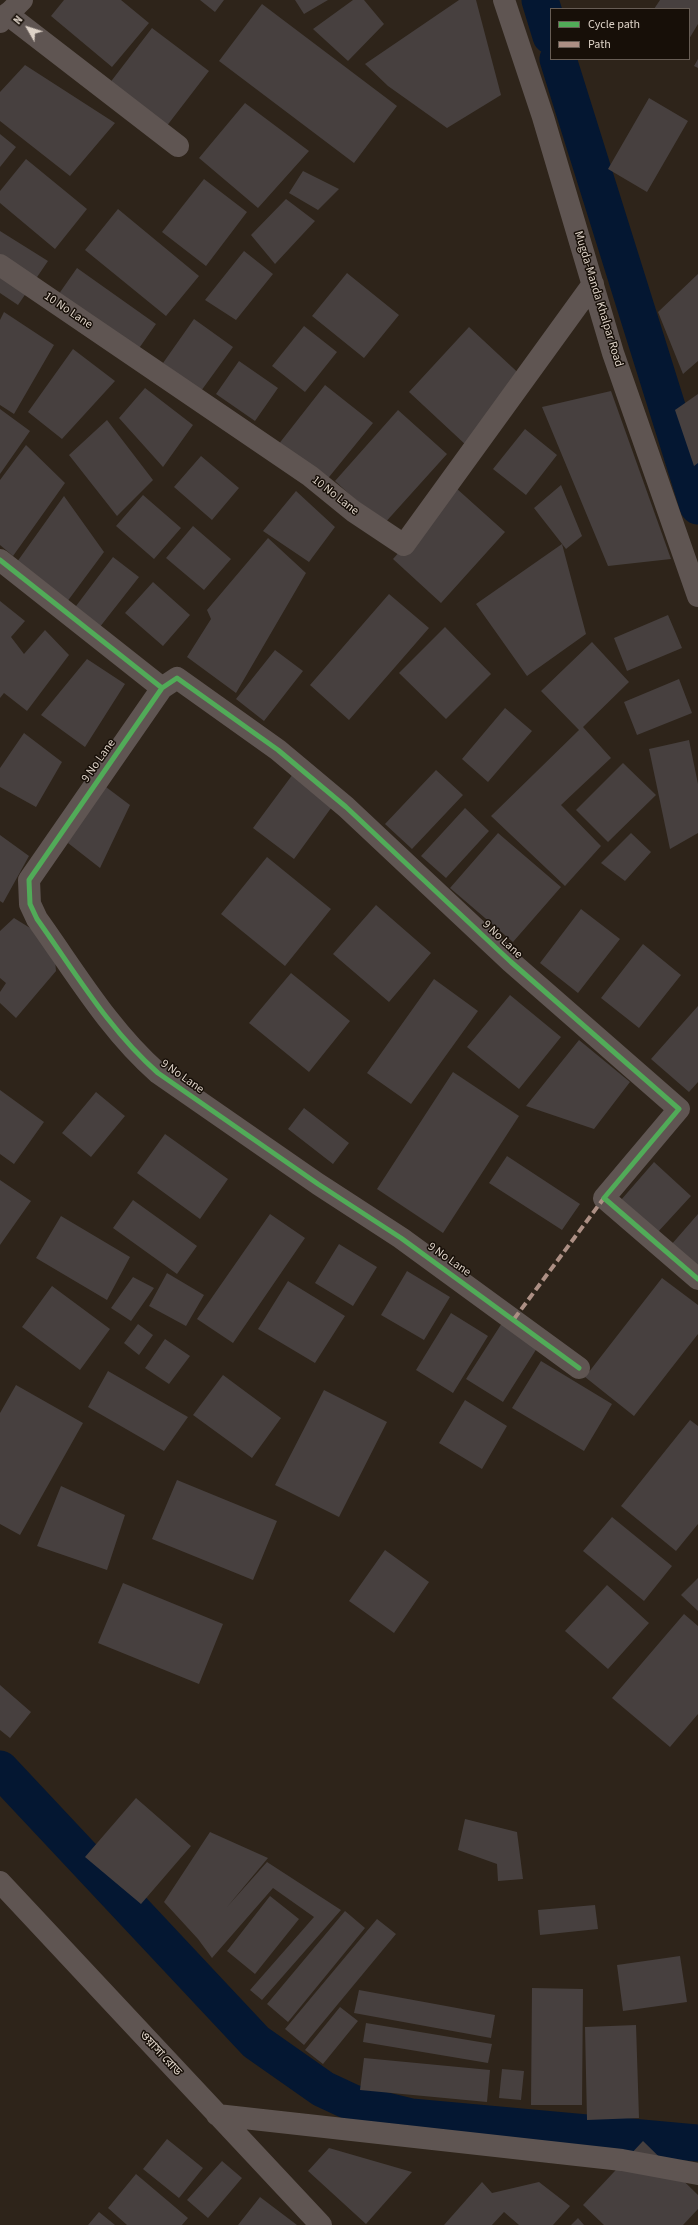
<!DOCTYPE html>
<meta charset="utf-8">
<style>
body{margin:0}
#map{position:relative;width:698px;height:2225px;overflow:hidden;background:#2e241a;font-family:"Source Sans 3",sans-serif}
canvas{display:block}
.legend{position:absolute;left:550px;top:8px;width:140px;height:52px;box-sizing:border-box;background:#170f08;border:1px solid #675d55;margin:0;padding:5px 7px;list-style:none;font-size:12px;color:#ded3c8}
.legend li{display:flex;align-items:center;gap:8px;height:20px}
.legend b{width:20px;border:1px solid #675d55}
.north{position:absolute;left:8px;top:8px;width:40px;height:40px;-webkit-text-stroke:3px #170f08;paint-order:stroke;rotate:309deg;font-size:11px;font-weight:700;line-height:16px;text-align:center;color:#ded3c8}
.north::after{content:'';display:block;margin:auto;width:14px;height:18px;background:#ded3c8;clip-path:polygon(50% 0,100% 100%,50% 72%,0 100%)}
</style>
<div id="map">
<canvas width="698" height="2225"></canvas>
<ul class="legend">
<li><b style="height:5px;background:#51ab58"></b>Cycle path</li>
<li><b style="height:5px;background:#ac8f84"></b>Path</li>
</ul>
<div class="north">N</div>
</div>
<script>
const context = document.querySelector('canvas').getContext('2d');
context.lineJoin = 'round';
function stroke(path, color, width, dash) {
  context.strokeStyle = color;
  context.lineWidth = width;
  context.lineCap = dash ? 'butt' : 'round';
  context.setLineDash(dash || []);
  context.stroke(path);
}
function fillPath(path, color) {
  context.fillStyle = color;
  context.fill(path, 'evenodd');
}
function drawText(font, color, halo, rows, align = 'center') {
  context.font = font + ' "Source Sans 3","Noto Sans Bengali",sans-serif';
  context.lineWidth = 3;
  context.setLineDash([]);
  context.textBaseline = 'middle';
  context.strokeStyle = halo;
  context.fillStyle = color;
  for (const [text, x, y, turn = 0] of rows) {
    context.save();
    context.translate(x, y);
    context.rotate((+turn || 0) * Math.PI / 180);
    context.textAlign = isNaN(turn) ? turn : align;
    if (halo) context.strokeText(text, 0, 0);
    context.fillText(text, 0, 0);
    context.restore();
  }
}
const canal = new Path2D(`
 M540,0L551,36
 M558,59L698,506
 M0,1769L256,2042L323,2089L353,2103L411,2117L698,2143`);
const building = new Path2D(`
 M64,0H121L149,23L112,67L51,16Z
 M200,0H224L215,12Z
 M295,0H328L304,14Z
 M353,0H364L384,24L348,61L313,29Z
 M459,0H476L501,95L447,128L388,86L365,64Z
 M660,0H698V24L689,39V9H654Z
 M262,4L397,106L354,163L219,61Z
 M152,28L209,71L166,127L109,84Z
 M698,59V68L694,66Z
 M25,65L115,123L70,176L0,121V92Z
 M649,98L688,121L647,192L608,169Z
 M245,103L309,151L258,208L199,158Z
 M0,134L16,147L0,167Z
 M26,159L87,209L55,249L0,203V191Z
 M303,171L339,189L318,210L289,193Z
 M204,179L247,212L206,266L162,232Z
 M286,199L315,221L275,264L251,235Z
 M118,209L199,276L166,316L85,250Z
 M0,231L48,261L18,305L0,293Z
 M244,251L273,274L236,320L205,300Z
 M77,268L156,324L128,364L49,308Z
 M347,273L399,315L364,358L312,316Z
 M698,274V361L683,374L658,312Z
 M4,312L54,345L14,414L0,405V320Z
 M194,319L233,347L201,391L163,363Z
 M304,326L337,352L305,392L272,366Z
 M469,327L527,381L467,446L409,392Z
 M73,349L115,381L62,439L28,412Z
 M239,361L278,388L255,421L216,394Z
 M325,385L373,423L325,482L278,445Z
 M145,388L193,425L163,467L119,418Z
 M611,391L671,559L608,566L542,407Z
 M698,394V463L694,466L675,410Z
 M0,409L30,431L0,474Z
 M398,410L447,454L383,525L335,481Z
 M107,420L153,480L117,516L69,455Z
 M525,429L557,455L526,495L493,469Z
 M26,445L65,483L13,556L0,545V480Z
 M201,456L239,488L212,520L174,487Z
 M561,485L582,536L566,549L534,508Z
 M456,488L505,532L441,603L393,559Z
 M296,491L335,527L309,562L263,531Z
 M143,495L181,528L154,559L116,526Z
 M64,496L104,552L58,614L7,576Z
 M193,526L231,559L204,590L166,558Z
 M268,538L306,573L236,693L187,657L211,619L207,610Z
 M562,544L586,634L527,676L476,604Z
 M113,557L139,577L92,637L67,618Z
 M153,582L190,615L163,646L125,613Z
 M389,594L429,628L349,720L310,685Z
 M0,601L25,621L11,637L24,654L45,630L69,655L27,711L4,693L0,698Z
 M668,615L682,648L627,671L614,638Z
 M445,627L491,674L446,719L399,673Z
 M592,642L629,682L583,727L611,758L561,805L601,846L565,886L491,816L579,730L541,691Z
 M275,650L303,671L264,721L236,699Z
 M87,659L125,684L85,747L41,715Z
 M679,679L692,713L637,735L624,702Z
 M505,708L532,731L488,782L462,759Z
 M24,733L62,762L36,807L0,787V768Z
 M689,740L698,784V833L670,849L649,749Z
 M623,763L656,795L608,842L576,810Z
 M436,770L463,795L412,849L385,824Z
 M293,774L334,804L294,859L253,828Z
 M98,781L130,805L100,868L68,843Z
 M465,808L489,831L446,878L421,856Z
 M498,833L561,887L513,942L450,888Z
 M631,833L651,852L625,881L601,863Z
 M0,835L29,856L3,903L0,901Z
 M267,857L331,909L285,966L221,914Z
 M376,905L431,953L389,1002L333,954Z
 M581,909L620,939L578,993L540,963Z
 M14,918L35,931L55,960L56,971L16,1018L0,1003V992L6,983L0,978V931Z
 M643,944L681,975L639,1028L601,998Z
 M291,973L350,1021L309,1072L249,1023Z
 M434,979L478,1011L411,1104L367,1073Z
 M510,995L561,1037L519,1089L467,1047Z
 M698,1006V1082L689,1092L651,1059Z
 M579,1040L630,1082L594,1129L526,1106Z
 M453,1072L519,1116L443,1233L377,1189Z
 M0,1090L44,1122L14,1164L0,1154Z
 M96,1092L125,1116L91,1157L62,1133Z
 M304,1108L349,1143L333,1164L288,1129Z
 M165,1134L228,1179L200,1219L137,1173Z
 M507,1156L580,1204L562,1230L489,1183Z
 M654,1162L691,1196L657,1233L621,1200Z
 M0,1180L31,1201L0,1245Z
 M133,1200L197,1246L177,1274L113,1228Z
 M270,1214L305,1238L233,1343L197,1319Z
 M698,1214V1270L671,1245Z
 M61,1216L130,1257L107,1300L36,1258Z
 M339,1244L377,1267L353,1306L315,1283Z
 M407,1271L450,1297L424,1340L381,1315Z
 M167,1273L204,1295L186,1326L149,1306Z
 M133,1277L154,1288L131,1321L111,1308Z
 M662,1278L698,1305V1334L634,1416L585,1377Z
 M288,1281L345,1316L315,1363L258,1329Z
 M52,1286L110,1329L80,1370L22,1327Z
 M451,1313L488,1336L453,1393L416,1370Z
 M502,1323L539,1345L503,1402L466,1379Z
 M138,1324L153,1335L139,1355L124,1343Z
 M165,1339L190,1356L169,1384L145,1368Z
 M541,1361L612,1404L584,1451L512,1408Z
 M108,1371L188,1417L164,1451L88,1407Z
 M223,1375L281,1418L252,1458L193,1415Z
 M16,1385L83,1423L20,1535L0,1524V1413Z
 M324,1390L387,1422L339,1517L275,1485Z
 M465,1400L507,1426L482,1469L439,1443Z
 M690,1420L698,1426V1524L676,1551L621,1506Z
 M177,1480L277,1521L253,1580L152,1539Z
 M61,1486L125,1515L107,1570L37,1546Z
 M612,1517L672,1566L644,1601L583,1551Z
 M385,1550L429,1582L394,1633L349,1601Z
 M698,1578V1611L681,1595Z
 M123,1583L223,1624L199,1684L98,1643Z
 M607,1585L649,1623L608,1669L565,1631Z
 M684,1614L698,1626V1714L670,1747L612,1698Z
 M0,1685L31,1712L10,1738L0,1730Z
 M136,1798L191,1846L141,1904L85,1857Z
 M465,1819L517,1832L523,1879L498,1881L497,1864L458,1850Z
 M210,1832L268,1858L227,1907L267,1862L341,1910L262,2000L250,1990L314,1917L273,1888L212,1958L198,1939L164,1902Z
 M270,1896L299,1919L255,1974L227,1951Z
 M595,1905L598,1929L540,1935L538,1910Z
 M345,1911L365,1928L288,2022L267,2004Z
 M377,1919L396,1934L304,2045L285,2029Z
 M680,1956L687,2002L623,2011L617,1965Z
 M532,1988L583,1989L582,2105H531Z
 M359,1990L495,2015L491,2038L354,2013Z
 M340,2007L358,2021L323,2064L305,2050Z
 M366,2023L492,2044L488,2063L363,2042Z
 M636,2025L639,2118L587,2120L585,2027Z
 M364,2058L490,2070L487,2102L360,2090Z
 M502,2069L524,2071L521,2100L499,2098Z
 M167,2139L203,2168L179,2198L143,2169Z
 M643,2141L698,2195V2209L683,2225H604L583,2205Z
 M329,2148L412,2172L366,2224L308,2171Z
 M222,2161L242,2178L208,2218L187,2200Z
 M136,2174L188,2218L182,2225H127L108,2208Z
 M482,2182L492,2193L539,2182L570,2206L553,2225H519L504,2212L492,2225H444Z
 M260,2197L297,2225H238Z
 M99,2212L115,2225H88Z
 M578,2218L584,2225H571Z`);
const minor = new Path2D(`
 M504,0L543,117L613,353L698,596
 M7,14L178,146
 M0,265L310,476L353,511L404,545L593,284
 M0,560L162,688L29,880L30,904L37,919C75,972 109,1030 158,1073L318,1184L401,1238L579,1368
 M162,688L177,678L278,750L346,807L511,962L679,1109L604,1198L698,1279
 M0,1882L321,2225
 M217,2115L622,2160L698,2174`);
const tertiary = new Path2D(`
 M0,22L22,0`);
const quiet = new Path2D(`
 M514,1319L604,1198`);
const cycleway = new Path2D(`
 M0,560L162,688L29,880L30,904L37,919C75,972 109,1030 158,1073L318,1184L401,1238L579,1368
 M162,688L177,678L278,750L346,807L511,962L679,1109L604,1198L698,1279`);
const streetNames = [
 ["Mugda-Manda Khalpar Road",598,299,73],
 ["10 No Lane",68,311,34],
 ["10 No Lane",335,496,38],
 ["9 No Lane",99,761,-55],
 ["9 No Lane",502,940,43],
 ["9 No Lane",182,1077,35],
 ["9 No Lane",449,1260,35],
 ["ওয়াসা রোড",160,2054,47]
];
stroke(canal, '#041732', 37);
fillPath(building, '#47403f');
stroke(minor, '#5f5552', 22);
stroke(tertiary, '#5f5552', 22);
stroke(quiet, '#ac8f84', 4, [8, 4]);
stroke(cycleway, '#51ab58', 5);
drawText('12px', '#ded3c8', '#170f08', streetNames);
</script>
